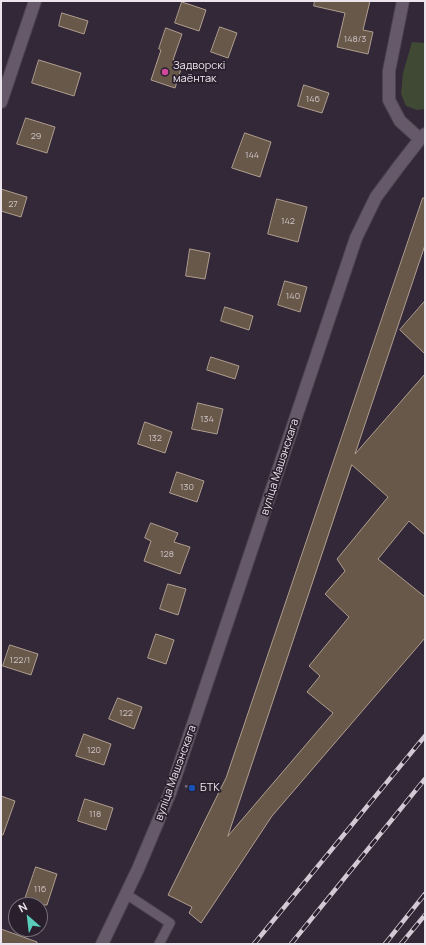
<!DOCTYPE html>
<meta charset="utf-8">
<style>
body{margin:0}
#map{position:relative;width:426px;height:945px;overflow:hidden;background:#332837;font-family:Manrope,sans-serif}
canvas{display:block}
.frame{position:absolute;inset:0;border:2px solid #ece5ee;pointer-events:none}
.north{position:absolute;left:8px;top:897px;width:40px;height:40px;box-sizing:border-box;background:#291f2d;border:1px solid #776e7a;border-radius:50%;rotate:332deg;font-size:11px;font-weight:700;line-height:16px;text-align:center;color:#ece5ee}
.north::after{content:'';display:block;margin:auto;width:14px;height:18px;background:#5acebc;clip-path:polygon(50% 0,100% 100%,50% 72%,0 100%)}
</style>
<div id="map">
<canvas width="426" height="945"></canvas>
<div class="frame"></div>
<div class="north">N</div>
</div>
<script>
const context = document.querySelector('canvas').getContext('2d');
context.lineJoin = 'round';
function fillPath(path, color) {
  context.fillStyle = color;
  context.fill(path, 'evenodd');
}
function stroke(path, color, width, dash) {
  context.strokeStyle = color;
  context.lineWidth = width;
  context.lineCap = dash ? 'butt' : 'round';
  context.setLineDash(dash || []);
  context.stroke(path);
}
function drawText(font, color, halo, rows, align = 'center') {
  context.font = font + ' Manrope,sans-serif';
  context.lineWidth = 3.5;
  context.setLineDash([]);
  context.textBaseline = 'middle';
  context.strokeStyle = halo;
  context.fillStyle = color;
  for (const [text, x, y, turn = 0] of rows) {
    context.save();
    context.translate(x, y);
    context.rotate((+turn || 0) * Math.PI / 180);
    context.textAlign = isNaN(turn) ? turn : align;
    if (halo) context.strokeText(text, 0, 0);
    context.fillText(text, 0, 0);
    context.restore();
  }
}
const green = new Path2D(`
 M412,42L425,43V109L417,110L406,106L401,94L403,73Z`);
const building = new Path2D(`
 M315,1H370L363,30L373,32L368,54L337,47L345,13L314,6Z
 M182,2L206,10L199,31L175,23Z
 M62,13L88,21L84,34L59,26Z
 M220,27L237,33L228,58L211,52Z
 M166,28L182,34L173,60L183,63L175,88L151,80L161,50L159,49Z
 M39,60L81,73L74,96L32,83Z
 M304,85L329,93L322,113L298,106Z
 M26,118L55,127L47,153L17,144Z
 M245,133L271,142L260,177L232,168Z
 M1,189L27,197L21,217L1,211Z
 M423,198H425V245L355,454L425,374V535L409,521L378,559L425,597V638L272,816L201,923L189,913L192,907L168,895L226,778ZM352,465L388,497L337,559L345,571L325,594L349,617L309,666L320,676L307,692L333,713L228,836Z
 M277,199L307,207L298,242L268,234Z
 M190,249L210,253L205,279L186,276Z
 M285,281L307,287L300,312L278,305Z
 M425,301V354L400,330Z
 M225,307L253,316L249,330L221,321Z
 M211,357L239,366L235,379L207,370Z
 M198,403L223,409L217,434L192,429Z
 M145,422L172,432L165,453L138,444Z
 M177,472L204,481L197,502L170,493Z
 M151,523L178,533L174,542L190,547L180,574L144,561L151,541L145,538Z
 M168,584L186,589L178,615L160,609Z
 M156,634L174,640L166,664L148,658Z
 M10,645L38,654L31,675L3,666Z
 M118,698L142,707L134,729L109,719Z
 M84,734L111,744L104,765L76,756Z
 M1,796L15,801L3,835H1Z
 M85,799L113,808L106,830L78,821Z
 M36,867L57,874L47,905H23Z
 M1,929L37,942V944H1Z`);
const path = new Path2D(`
 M185,786L192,788`);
const service = new Path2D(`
 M126,894L170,923L159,944`);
const minor = new Path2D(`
 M403,1L389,71V100L400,121L420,139
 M1,102L35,1`);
const secondary = new Path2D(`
 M102,944L138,869L170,793L356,238L376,197L399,166L420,139L425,134`);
const rail = new Path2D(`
 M254,944L425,736
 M291,944L425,779
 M385,944L425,894
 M401,944L425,915`);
const markers = [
 [165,72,4,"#d1479c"],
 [192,788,4,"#1a4fb4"]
];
const numberNames = [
 ["148/3",355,39],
 ["146",313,99],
 ["29",36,136],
 ["144",252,155],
 ["27",13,204],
 ["142",288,221],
 ["140",293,296],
 ["134",207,419],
 ["132",155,438],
 ["130",187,487],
 ["128",167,554],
 ["122/1",20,660],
 ["122",126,713],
 ["120",94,750],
 ["118",95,814],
 ["116",40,889]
];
const poiNames = [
 ["Задворскі",173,66],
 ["маёнтак",173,79],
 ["БТК",200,788]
];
const streetNames = [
 ["вуліца Машэнскага",280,467,-72],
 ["вуліца Машэнскага",176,773,-70]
];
fillPath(green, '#404933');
fillPath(building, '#68584a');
stroke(building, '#af9e8f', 1);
stroke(service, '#4d4450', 11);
stroke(minor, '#4d4450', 14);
stroke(secondary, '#4d4450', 14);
stroke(path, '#706774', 2.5, [3, 3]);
stroke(service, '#665969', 9);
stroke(minor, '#665969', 12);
stroke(secondary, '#665969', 12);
stroke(rail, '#d1c9d3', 4.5);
stroke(rail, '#291f2d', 3, [9]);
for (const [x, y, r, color] of markers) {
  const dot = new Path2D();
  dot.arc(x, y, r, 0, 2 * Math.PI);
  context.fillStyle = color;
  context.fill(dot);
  stroke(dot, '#291f2d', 1.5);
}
drawText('9px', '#cbc2c5', null, numberNames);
drawText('11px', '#ece5ee', '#291f2d', poiNames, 'left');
drawText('11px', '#ece5ee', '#291f2d', streetNames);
</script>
